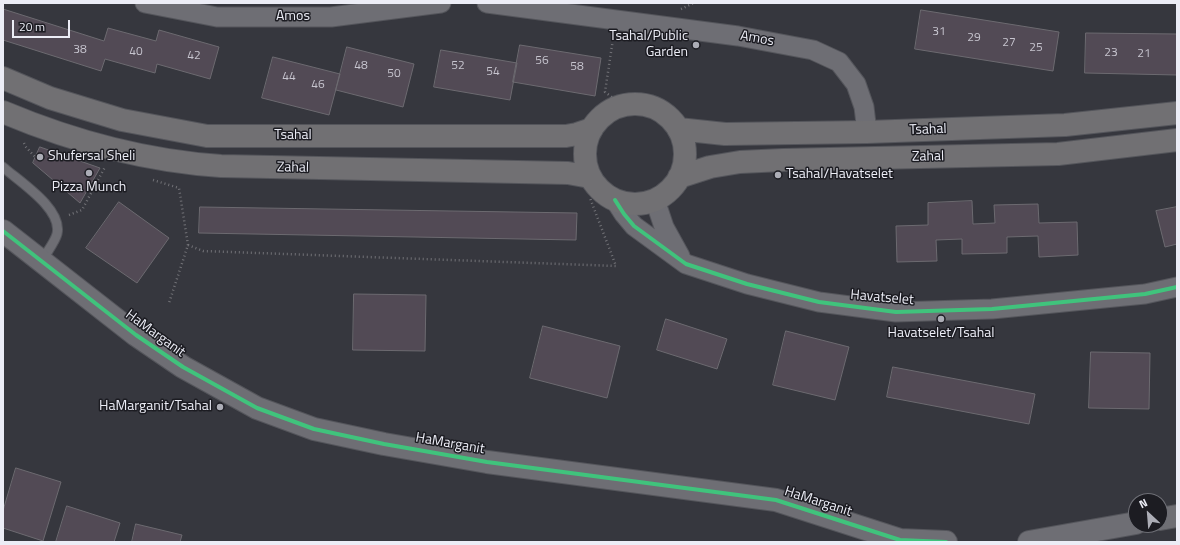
<!DOCTYPE html>
<style>
body{margin:0}
#map{position:relative;width:1180px;height:545px;overflow:hidden;background:#36373e;font-family:"Titillium Web",sans-serif}
canvas{display:block}
.frame{position:absolute;inset:0;border:4px solid #ecedf6;pointer-events:none}
.north{position:absolute;left:1128px;top:493px;width:40px;height:40px;box-sizing:border-box;background:#1c1c22;border:1px solid #6f7077;border-radius:50%;rotate:334deg;font-size:11px;font-weight:700;line-height:16px;text-align:center;color:#ecedf6}
.north::after{content:'';display:block;margin:auto;width:14px;height:18px;background:#acadb6;clip-path:polygon(50% 0,100% 100%,50% 72%,0 100%)}
.scale{position:absolute;left:12px;top:20px;width:58px;height:18px;box-sizing:border-box;border:2px solid #ecedf6;border-top:0;padding-left:5px;font-size:12px;line-height:14px;white-space:nowrap;color:#ecedf6;-webkit-text-stroke:3px #1c1c22;paint-order:stroke}
</style>
<div id="map">
<canvas width="1180" height="545"></canvas>
<div class="frame"></div>
<div class="north">N</div>
<div class="scale">20 m</div>
</div>
<script>
const context = document.querySelector('canvas').getContext('2d');
context.lineJoin = 'round';
function fillPath(path, color) {
  context.fillStyle = color;
  context.fill(path, 'evenodd');
}
function stroke(path, color, width, dash) {
  context.strokeStyle = color;
  context.lineWidth = width;
  context.lineCap = dash ? 'butt' : 'round';
  context.setLineDash(dash || []);
  context.stroke(path);
}
function drawText(font, color, halo, rows, align = 'center') {
  context.font = font + ' "Titillium Web",sans-serif';
  context.lineWidth = 3;
  context.setLineDash([]);
  context.textBaseline = 'middle';
  context.strokeStyle = halo;
  context.fillStyle = color;
  for (const [text, x, y, turn = 0] of rows) {
    context.save();
    context.translate(x, y);
    context.rotate((+turn || 0) * Math.PI / 180);
    context.textAlign = isNaN(turn) ? turn : align;
    if (halo) context.strokeText(text, 0, 0);
    context.fillText(text, 0, 0);
    context.restore();
  }
}
const building = new Path2D(`
 M3,9L104,41L108,28L156,41L159,30L219,47L210,79L157,64L155,73L105,59L101,71L3,40Z
 M921,10L1059,32L1053,71L915,49Z
 M1086,33L1177,34V75L1085,73Z
 M520,45L601,58L595,96L513,82Z
 M347,47L414,64L403,107L336,90Z
 M441,50L517,63L510,100L434,87Z
 M273,57L340,74L329,115L262,98Z
 M40,147L100,168L80,203L33,163Z
 M972,201L973,224L995,223L994,205L1038,204L1039,223L1077,222L1078,255L1039,257L1038,236L1007,237V253L962,254V239L936,240L937,261L897,262L896,226L928,225V203Z
 M119,202L169,238L137,283L86,248Z
 M200,207L577,213L576,240L199,233Z
 M1177,207V244L1165,247L1156,211Z
 M354,294L426,295L425,351L353,350Z
 M666,319L727,339L717,369L657,350Z
 M543,326L620,346L607,398L530,378Z
 M786,331L849,347L835,400L773,385Z
 M1091,352L1150,353L1149,409L1089,408Z
 M893,367L1035,394L1029,424L887,397Z
 M16,468L61,482L43,541L3,528V511Z
 M67,506L120,523L114,542H56Z
 M136,524L182,535L180,542H132Z`);
const path = new Path2D(`
 M681,9L694,3
 M597,109L617,101L605,92L613,39
 M24,143L26,147L36,158
 M153,180L179,188L188,245L169,303
 M69,215L82,210L105,167
 M188,245L203,251L616,266L590,198`);
const service = new Path2D(`
 M3,167C20,182 63,209 57,234C55,242 46,253 42,261`);
const minor = new Path2D(`
 M145,3L217,17H331L441,3
 M487,3L738,36L813,50L839,62L856,84L864,107L867,132
 M615,200L624,214L634,226L686,264L747,284L819,302L896,312L992,309L1145,294L1177,287
 M655,200L664,227L680,256`);
const tertiary = new Path2D(`
 M3,231L136,335L183,367L257,408L314,429L384,444L487,462L776,500L900,540L946,542
 M1160,519L1177,516
 M1029,542L1136,523`);
const secondary = new Path2D(`
 M3,78L50,98L122,120L207,136H566L577,134L592,129
 M585 154a50 50 0 1 1 100 0a50 50 0 1 1-100 0Z
 M3,112C72,141 146,161 221,166L568,173L590,177
 M678,129L725,134L867,132L1065,125L1177,113
 M679,177L710,167L740,162L783,160L1058,154L1177,140`);
const cycleway = new Path2D(`
 M615,200L624,214L634,226L686,264L747,284L819,302L896,312L992,309L1145,294L1177,287
 M3,231L136,335L183,367L257,408L314,429L384,444L487,462L776,500L900,540L946,542`);
const markers = [
 [696,45,4,"#acadb6"],
 [40,157,4,"#acadb6"],
 [89,173,4,"#acadb6"],
 [778,175,4,"#acadb6"],
 [941,319,4,"#acadb6"],
 [220,407,4,"#acadb6"]
];
const numberNames = [
 ["31",939,32],
 ["29",974,38],
 ["27",1009,43],
 ["25",1036,48],
 ["38",80,50],
 ["40",136,52],
 ["23",1111,53],
 ["21",1144,54],
 ["42",194,56],
 ["56",542,61],
 ["48",361,66],
 ["52",458,66],
 ["58",577,67],
 ["54",493,72],
 ["50",394,74],
 ["44",289,77],
 ["46",318,85]
];
const streetNames = [
 ["Amos",293,17],
 ["Amos",757,39,10],
 ["Tsahal",928,130,-2],
 ["Tsahal",293,136],
 ["Zahal",928,157,-1],
 ["Zahal",293,168,1],
 ["Havatselet",882,298,5],
 ["HaMarganit",155,334,36],
 ["HaMarganit",450,444,10],
 ["HaMarganit",818,502,18]
];
const poiNames = [
 ["Tsahal/Public",688,37],
 ["Garden",688,53],
 ["Shufersal Sheli",48,157,"left"],
 ["Tsahal/Havatselet",786,175,"left"],
 ["Pizza Munch",89,188,"center"],
 ["Havatselet/Tsahal",941,334,"center"],
 ["HaMarganit/Tsahal",212,407]
];
fillPath(building, '#524a55');
stroke(building, '#6c6a70', 1);
stroke(service, '#54555b', 11);
stroke(minor, '#54555b', 21);
stroke(tertiary, '#54555b', 24);
stroke(secondary, '#54555b', 24);
stroke(path, '#727277', 2.5, [1, 3]);
stroke(service, '#6e6e74', 9);
stroke(minor, '#6e6e74', 19);
stroke(tertiary, '#6e6e74', 22);
stroke(secondary, '#717073', 22);
stroke(cycleway, '#40c37c', 4);
for (const [x, y, r, color] of markers) {
  const dot = new Path2D();
  dot.arc(x, y, r, 0, 2 * Math.PI);
  context.fillStyle = color;
  context.fill(dot);
  stroke(dot, '#1c1c22', 1.5);
}
drawText('12px', '#c6c4ce', null, numberNames);
drawText('14px', '#ecedf6', '#1c1c22', streetNames);
drawText('14px', '#ecedf6', '#1c1c22', poiNames, 'right');
</script>
